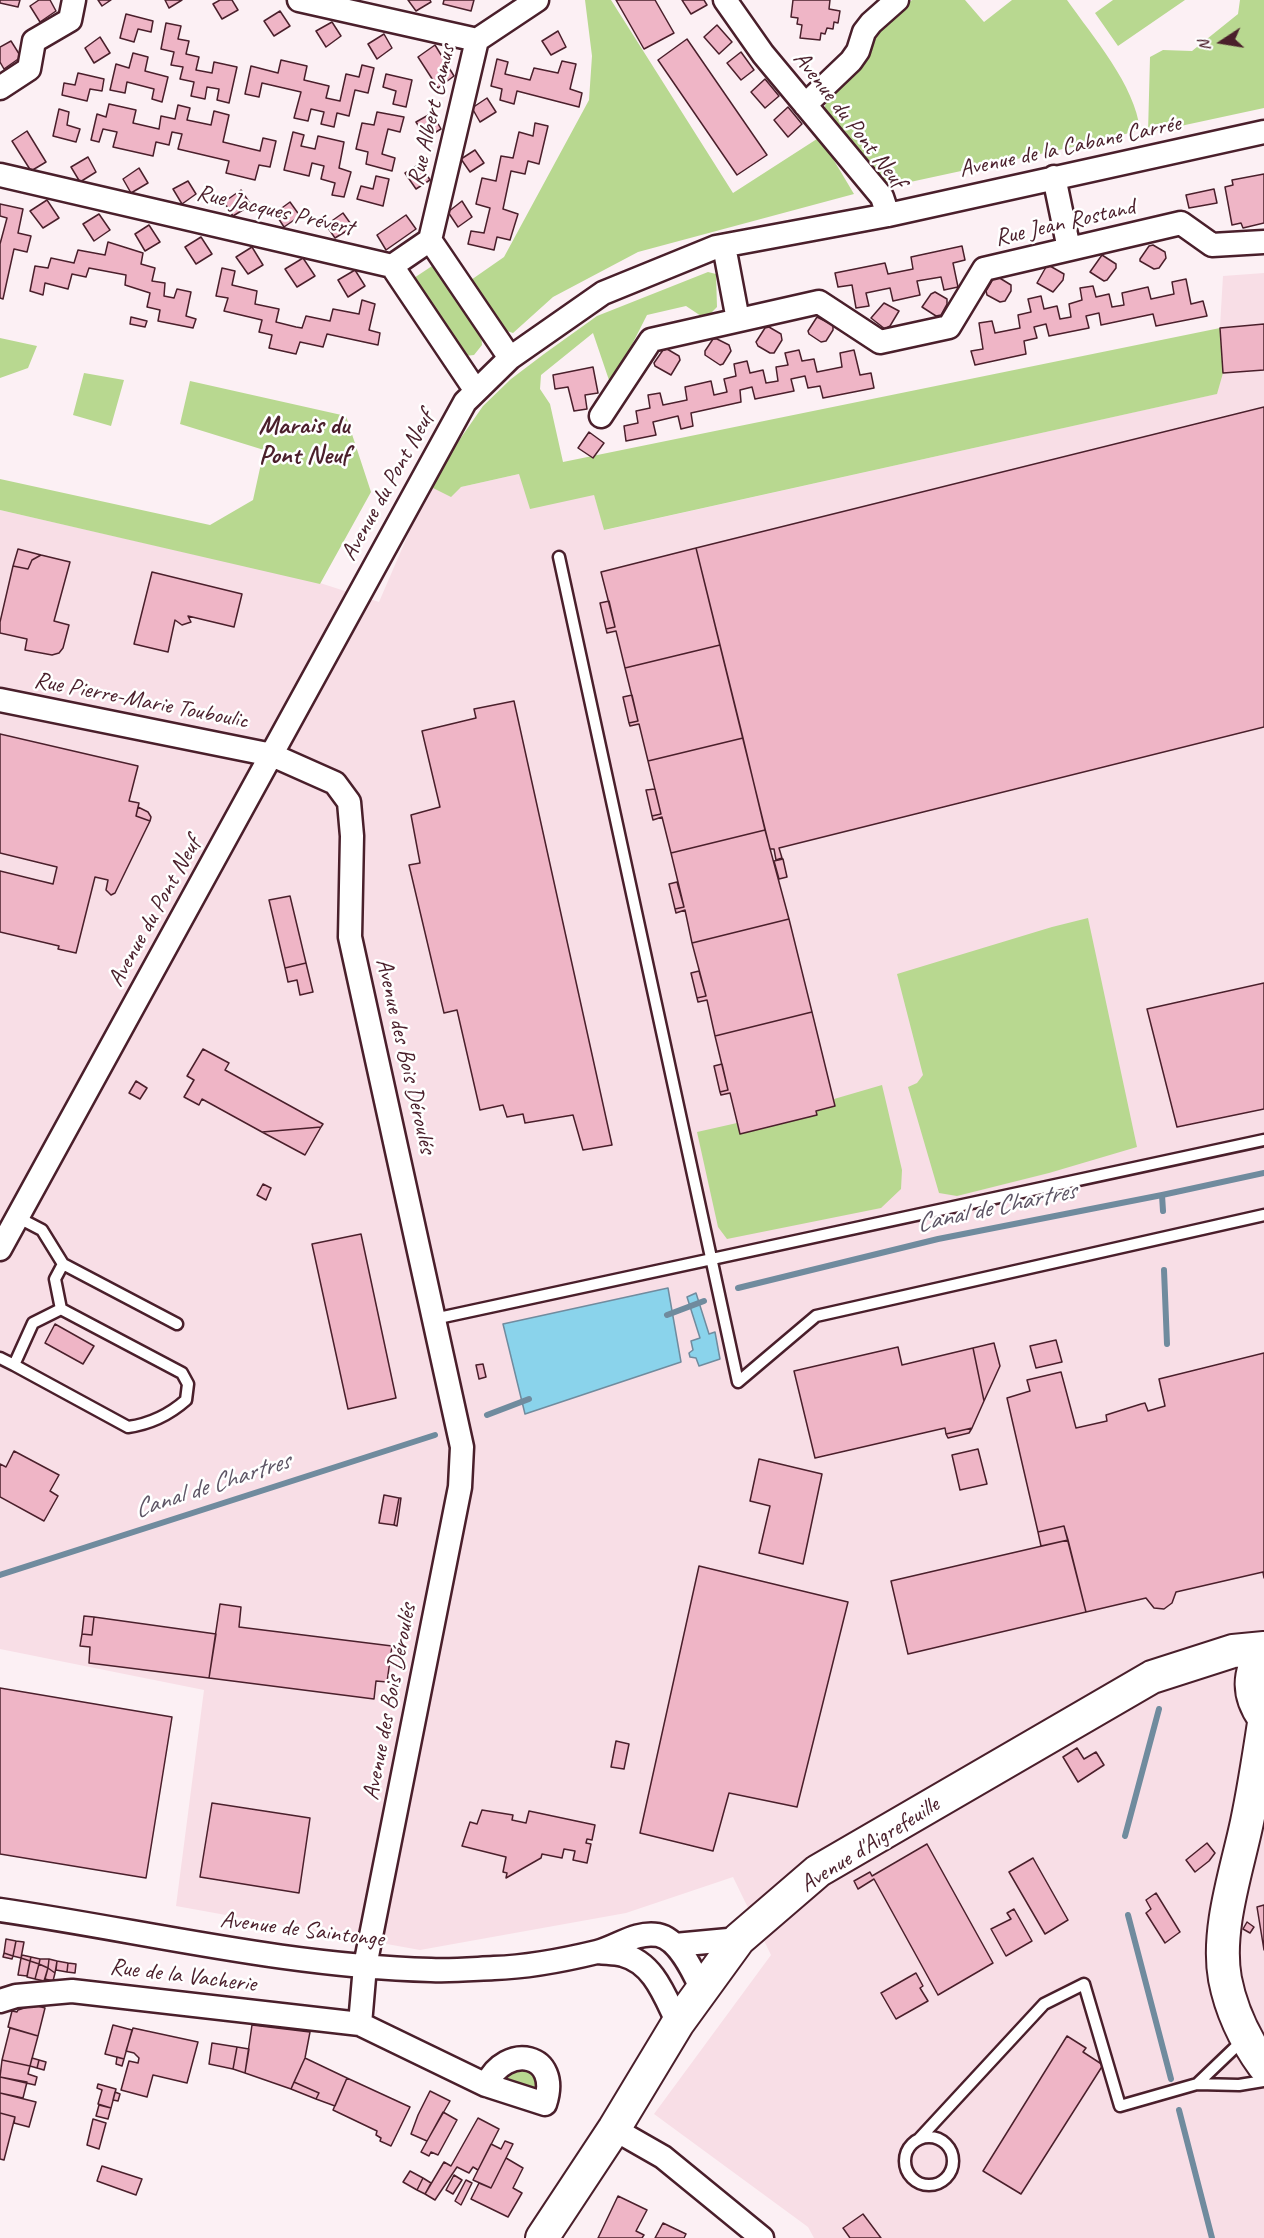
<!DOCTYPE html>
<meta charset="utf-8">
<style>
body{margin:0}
#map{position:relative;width:1264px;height:2238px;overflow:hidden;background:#fcf0f4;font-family:Caveat,sans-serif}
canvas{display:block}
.north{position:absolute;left:1192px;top:12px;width:60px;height:60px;-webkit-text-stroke:4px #fff;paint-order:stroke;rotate:258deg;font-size:16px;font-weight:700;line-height:24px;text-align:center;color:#4a1f2b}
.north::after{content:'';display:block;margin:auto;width:21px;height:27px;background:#4a1f2b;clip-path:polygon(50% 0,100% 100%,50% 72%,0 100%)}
</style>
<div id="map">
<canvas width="1264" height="2238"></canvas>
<div class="north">N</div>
</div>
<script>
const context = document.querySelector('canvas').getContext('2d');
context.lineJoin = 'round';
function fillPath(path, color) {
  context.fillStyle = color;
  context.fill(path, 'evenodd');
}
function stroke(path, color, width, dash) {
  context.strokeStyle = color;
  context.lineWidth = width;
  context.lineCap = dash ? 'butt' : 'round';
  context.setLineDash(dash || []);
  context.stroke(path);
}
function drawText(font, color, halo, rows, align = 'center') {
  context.font = font + ' Caveat,sans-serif';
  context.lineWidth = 5;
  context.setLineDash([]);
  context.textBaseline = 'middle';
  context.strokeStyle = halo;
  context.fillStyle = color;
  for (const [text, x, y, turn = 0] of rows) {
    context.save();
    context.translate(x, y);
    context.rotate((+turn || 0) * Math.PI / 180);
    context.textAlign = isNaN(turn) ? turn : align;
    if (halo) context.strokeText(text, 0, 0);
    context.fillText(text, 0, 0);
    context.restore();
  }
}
const built = new Path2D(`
 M1264,273V2238H814L808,2227L654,2114L771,1955L733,1877L626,1913L420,1950L176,1906L204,1690L0,1649V510L320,583L379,602L429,486L461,487L519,474L594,495L605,530L1216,394L1223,276Z`);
const green = new Path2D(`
 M585,0H611L733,193L820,137L854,194L638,252L553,297L513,333L501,329L471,280L504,257L589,100L592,56Z
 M912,0H965L984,22L1012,0H1067C1093,37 1135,85 1140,130L1100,141L887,187L824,112L827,97L876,28Z
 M1113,0H1185L1118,46L1095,13Z
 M1240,0H1264V108L1148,133L1150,57L1163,50L1192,51L1238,14Z
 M435,264L481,332L482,345L474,355L465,356L411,280Z
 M708,272L716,274L717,307L710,314L701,316L686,306L647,315L611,386L593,333L541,375L540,389L550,404L563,462L1220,328L1223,373L1217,394L604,530L594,495L530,509L519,474L461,487L451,497L429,486L451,452L483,406L511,379L544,354L597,316Z
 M0,338L37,346L28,368L0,378Z
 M84,373L124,380L111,426L73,415Z
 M190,381L346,416L371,492L320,584L0,510V479L210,525L253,500L264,450L180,424Z
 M1088,918L1137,1147L1049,1173L957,1196L939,1193L908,1087L917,1083L923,1075L897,974L1052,927Z
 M882,1085L902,1170L901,1189L881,1208L727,1239L718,1227L697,1132L737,1123L740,1134L835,1106L834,1099Z
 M531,2067L542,2085L534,2092L505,2084L502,2075Z`);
const water = new Path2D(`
 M668,1288L681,1362L525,1414L503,1324Z
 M696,1293L709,1334L715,1332L720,1359L699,1366L696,1358L690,1357L689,1353L693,1350L691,1341L700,1338L687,1297Z`);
const stream = new Path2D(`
 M1162,1195L1163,1211
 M1164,1270L1167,1344
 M738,1288L938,1239L1162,1195L1264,1173
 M667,1315L704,1301
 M487,1415L529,1399
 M0,1575L435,1435
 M1125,1836L1159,1709
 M1128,1915L1171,2079
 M1179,2110L1212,2238`);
const building = new Path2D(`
 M0,0H20L18,7L0,3Z
 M39,0H50L56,11L40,22L30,6Z
 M98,0H111L102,6Z
 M165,0H182L169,8Z
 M220,0H232L238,10L222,19L213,4Z
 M408,0H430L431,2L416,11Z
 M444,0H474L471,11L443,4Z
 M616,0H655L674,33L644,49Z
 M682,0H704L707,5L691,14Z
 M793,0H830L829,9L840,11L838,23L834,22L833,29L827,28L825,34L821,33L820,40L800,38L802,25L797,24L798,18L791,17Z
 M280,11L290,26L274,36L264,21Z
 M126,14L153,21L151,32L138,29L134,42L120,38Z
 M332,22L341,36L326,47L316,31Z
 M166,23L181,26L178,39L189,41L186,54L199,57L196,70L212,73L214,62L237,67L229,103L217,100L219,89L207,87L205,99L191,96L194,82L180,79L183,67L171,65L174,52L161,49Z
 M717,25L732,42L719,54L704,37Z
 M558,31L566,47L551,55L542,41Z
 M384,34L392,48L377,59L368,44Z
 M100,37L110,53L94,63L85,48Z
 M687,39L767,155L737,175L658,60Z
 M11,41L21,57L4,69L0,62V47Z
 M435,45L454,76L438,88L418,57Z
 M741,52L754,70L741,80L727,63Z
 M133,53L148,57L145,71L168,77L162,102L152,99L154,89L127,82L125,93L110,90L116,64L129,68Z
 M497,59L508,62L505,74L530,80L534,68L558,73L562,61L576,64L570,89L582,93L579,107L517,91L514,104L500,100L502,89L491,86Z
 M281,60L307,66L304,80L329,86L326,98L340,101L346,74L359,77L362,65L374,68L368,93L355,90L349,116L337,113L334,127L321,124L324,112L311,109L308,121L294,118L301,92L262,83L259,97L245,94L251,66L278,73Z
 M78,73L104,79L102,91L90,89L87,101L62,95L64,83L75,85Z
 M386,74L412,80L406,107L393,104L396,91L383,87Z
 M765,79L779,96L765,108L751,92Z
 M487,98L496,112L480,122L472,108Z
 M109,104L136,110L133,123L159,129L161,116L175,119L178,105L190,108L187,120L211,125L214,111L229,115L223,142L260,151L263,138L276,141L270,167L259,165L255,180L226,173L229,161L178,149L182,134L172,132L169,145L156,142L153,156L113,147L117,132L103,129L99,142L91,140L97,114L106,117Z
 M788,107L802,124L788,137L774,120Z
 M59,109L69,112L67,125L80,129L76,142L53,136Z
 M377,112L404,117L400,132L388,129L382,154L395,158L392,171L366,164L368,152L356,149L362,123L374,125Z
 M432,113L441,129L426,138L416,122Z
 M535,123L548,126L539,164L528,161L525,174L511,171L503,209L518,214L510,240L497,237L494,250L468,244L471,231L484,233L490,208L476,204L482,178L496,181L501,156L513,158L519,132L533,136Z
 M27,131L46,162L31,171L12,141Z
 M293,132L304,135L301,146L315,149L318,136L344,142L339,168L351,172L344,197L332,195L335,183L321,179L324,166L312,163L309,176L284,170Z
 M475,150L484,163L470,172L461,159Z
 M88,157L96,172L80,182L71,167Z
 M420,164L430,180L416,189L405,173Z
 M139,168L148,183L131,193L123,179Z
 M1264,174V223L1243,228L1241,223L1232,225L1225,187L1233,185L1232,180Z
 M376,176L389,179L383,206L357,199L361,186L373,189Z
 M188,181L196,194L182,204L173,189Z
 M1214,189L1217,203L1189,208L1186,195Z
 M241,190L251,205L233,216L224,202Z
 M47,200L59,218L43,228L30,211Z
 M462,201L472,217L458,227L448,212Z
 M290,202L300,216L284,227L275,213Z
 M0,204L23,209L18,233L31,236L27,252L14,249L3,299L0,298V244L7,218L0,216Z
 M343,213L353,227L335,238L326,225Z
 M99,214L110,230L94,241L83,224Z
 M406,215L416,229L386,250L377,235Z
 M149,225L160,242L145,251L135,234Z
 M201,237L212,254L196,264L185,247Z
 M108,242L143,253L141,264L155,268L152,281L165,283L164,296L174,298L177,289L191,292L186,316L196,319L193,328L158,321L160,310L147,307L150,293L125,285L126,275L89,268L86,277L72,274L68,289L45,283L43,295L30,291L35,266L48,268L51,258L74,263L78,250L105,255Z
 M1153,245L1165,252L1166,258L1159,268L1154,269L1140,261V259L1149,246Z
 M962,246L965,260L953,263L958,287L944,290L941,277L917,281L920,295L893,301L890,288L866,293L869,306L856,308L852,285L838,287L835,273L885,263L888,274L913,269L911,257Z
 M252,247L263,265L248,274L236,257Z
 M1102,255L1116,264V268L1107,280L1104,281L1090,272Z
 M303,258L315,276L297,287L285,269Z
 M1050,266L1064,274L1063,280L1053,292L1037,283L1046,267Z
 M222,268L235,271L232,285L257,291L255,304L279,309L276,322L296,327L302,328L306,316L330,321L333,309L359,314L362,300L375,304L369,330L380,333L378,345L327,334L323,347L300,342L296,354L269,348L272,335L259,332L262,320L224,311L228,298L216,296Z
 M355,270L365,286L348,297L338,280Z
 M998,277L1011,285V291L1005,301L1000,302L987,295L986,291L993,279Z
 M1186,279L1191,304L1203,301L1207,316L1156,326L1153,314L1101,325L1099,313L1086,316L1089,328L1049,336L1046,324L1034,327L1037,338L1024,341L1026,354L975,365L971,351L983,349L979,323L992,321L995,333L1020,328L1018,315L1031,312L1028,299L1041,296L1044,309L1057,306L1060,319L1071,317L1069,304L1082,300L1080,288L1093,286L1096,297L1109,294L1112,307L1124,305L1122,293L1148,287L1151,299L1174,294L1172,282Z
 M935,292L947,299V304L941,315L936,316L922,307L931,294Z
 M884,303L899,311L890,326L885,329L871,318Z
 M131,317L147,321L145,327L130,324Z
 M817,317L833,325V330L826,341L821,342L809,334L808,331Z
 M1264,324V370L1223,373L1220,328Z
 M769,327L781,334L782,340L774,353H770L758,346L756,342L765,328Z
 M713,339H717L729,345L731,351L723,364L720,365L705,355V351Z
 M667,349L679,356L680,360L671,375L655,366L654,363L663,350Z
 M799,350L802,361L814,359L817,372L842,367L840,353L854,350L860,375L871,373L874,388L823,398L820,386L808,388L805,376L791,379L794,391L755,399L752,387L740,390L741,402L691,413L693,426L681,429L678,416L653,422L656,435L626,441L624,426L638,423L636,411L650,408L648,395L660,393L663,405L687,400L685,387L711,381L714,395L727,392L724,379L736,376L734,364L747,361L750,373L763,370L766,383L778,381L776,367L788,365L785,353Z
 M593,367L598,393L585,395L587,409L574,411L568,387L555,389L553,375Z
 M1264,407V727L779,848L782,858L776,860L774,849H770L696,548Z
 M589,432L604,443L593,458L578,448Z
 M696,548L720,645L625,668L616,631L607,633L606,629L615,627L601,572Z
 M18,549L41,555L32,560L28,569L13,566Z
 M41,555L70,562L54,621L69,625L63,648L59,653L52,655L25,650L27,639L0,633V622L13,566L28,569L32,560Z
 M152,572L242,594L234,627L188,616L191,622L182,625L175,620L168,652L134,644Z
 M609,601L615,627L606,629L600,603Z
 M720,645L743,738L648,761L639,724L630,726L629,723L638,721L625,668Z
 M632,695L638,721L629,723L623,697Z
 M514,701L612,1145L583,1150L573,1115L525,1123L523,1114L507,1117L503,1105L480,1110L457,1010L444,1013L409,865L420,863L411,815L440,807L422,731L476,718L474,709Z
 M0,734L138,766L129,801L139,803L136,816L150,821L115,893L111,895L106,890L108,880L95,877L76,953L58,949L59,946L0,932V871L53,884L57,867L0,853Z
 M743,738L765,830L671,853L662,817L653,820L652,816L661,814L648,761Z
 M655,789L661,814L652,816L646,790Z
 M138,807L148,812L151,817L150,821L136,816Z
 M765,830L789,919L692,943L685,910L676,913L675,909L684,907L671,853Z
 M783,859L787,877L779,879L774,861Z
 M677,882L684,907L675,909L669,884Z
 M290,896L306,963L285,968L269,900Z
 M789,919L812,1012L715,1036L707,1000L698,1002L697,998L706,996L692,943Z
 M306,963L313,992L300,995L297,980L288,982L285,968Z
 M699,971L706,996L697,998L691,973Z
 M1264,983V1109L1177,1127L1147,1009Z
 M812,1012L835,1106L816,1111L817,1115L740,1134L730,1093L721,1095L720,1092L728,1090L715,1036Z
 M203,1049L229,1063L225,1070L323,1124L321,1127L262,1132L202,1099L199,1105L184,1097L194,1080L187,1076Z
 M722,1064L728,1090L720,1092L714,1066Z
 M136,1081L147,1088L140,1099L129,1093Z
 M321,1127L305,1155L262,1132Z
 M263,1184L271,1188L266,1200L257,1195Z
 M361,1234L396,1398L348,1409L312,1244Z
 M55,1324L94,1346L83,1364L45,1343Z
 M1056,1340L1062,1362L1036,1368L1030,1346Z
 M994,1343L1000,1366L984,1401L973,1348Z
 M898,1347L902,1365L973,1348L984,1401L972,1428L946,1434L945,1428L815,1458L794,1371Z
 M1264,1353V1578L1263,1572L1176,1592L1172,1603L1164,1609L1154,1608L1146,1598L1086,1612L1064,1526L1038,1532L1007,1398L1030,1391L1027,1380L1061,1372L1076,1428L1107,1421L1106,1415L1141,1404L1145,1403L1148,1411L1165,1406L1159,1379Z
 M483,1364L486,1377L479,1379L476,1365Z
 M972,1428L969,1433L948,1438L946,1434Z
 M978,1449L987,1484L960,1490L952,1455Z
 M14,1451L59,1475L50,1491L58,1496L44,1521L0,1497V1464L6,1467Z
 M759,1459L822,1474L803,1564L759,1553L770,1506L750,1501Z
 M384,1495L399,1498L394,1525L379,1523Z
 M399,1498H401L397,1526L394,1525Z
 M1064,1526L1068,1540L1041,1546L1038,1532Z
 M1068,1540L1086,1612L908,1654L891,1581Z
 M699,1566L848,1602L797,1807L729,1793L713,1851L640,1833Z
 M220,1604L241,1607L239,1627L392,1646L387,1682L376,1681L374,1699L209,1678Z
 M84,1616L94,1617L92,1635L82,1634Z
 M94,1617L216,1634L209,1678L89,1663L90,1647L80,1646L82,1634L92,1635Z
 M0,1688L172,1717L146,1878L0,1854Z
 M616,1741L629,1744L624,1769L611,1767Z
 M1077,1748L1084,1759L1096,1752L1104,1765L1078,1782L1063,1757Z
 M212,1803L310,1818L299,1893L200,1877Z
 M482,1810L513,1815L512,1820L526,1823L529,1811L595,1825L592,1840L587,1839L586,1843L591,1844L587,1863L573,1860L575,1851L564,1849L562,1858L542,1854L541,1858L506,1878L507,1873L503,1872L506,1857L462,1846L470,1822L477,1824Z
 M1207,1843L1215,1853L1209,1861L1195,1872L1186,1860Z
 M927,1844L993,1963L938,1995L874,1879L858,1889L854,1881L870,1872L872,1876Z
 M1033,1858L1068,1920L1045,1934L1009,1872Z
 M1156,1893L1180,1932L1165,1943L1146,1913L1151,1909L1146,1900Z
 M1264,1905V1950L1257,1907Z
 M1014,1909L1032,1941L1006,1956L991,1929L1011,1919L1007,1913Z
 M1247,1922L1254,1927L1250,1933L1243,1929Z
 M6,1939L16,1941L13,1956L4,1953Z
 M16,1941L24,1942L21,1958L13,1956Z
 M4,1953L13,1956L12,1959L3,1957Z
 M22,1955L31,1957L30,1961L21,1958Z
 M31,1957L40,1959L39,1964L30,1961Z
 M21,1958L30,1961L27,1976L18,1975Z
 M40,1959H49L48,1968L39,1964Z
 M49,1959L57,1961L55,1973L48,1968Z
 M30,1961L39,1964L35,1979L27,1977Z
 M57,1961L68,1963L67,1972L56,1970Z
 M68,1963L76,1964L75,1973L67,1972Z
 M39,1964L48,1968L44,1981L35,1979Z
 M48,1968L55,1973L53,1981L45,1979Z
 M916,1973L923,1986L920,1988L928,2001L896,2019L881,1993Z
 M34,2005L45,2008L38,2036L8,2027L12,2011L17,2012L18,2010Z
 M113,2025L132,2030L124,2059L105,2054Z
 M252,2025L310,2032L305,2058L291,2089L245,2073Z
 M10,2028L38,2036L30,2066L2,2060Z
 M133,2028L198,2042L187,2083L153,2075L147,2097L121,2090L129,2061L138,2063L139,2058L134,2053L126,2051Z
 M1067,2036L1086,2048L1083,2052L1103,2065L1021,2194L983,2171Z
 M212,2043L237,2047L233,2069L209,2064Z
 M237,2047L249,2049L245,2073L233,2069Z
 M117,2057L124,2059L122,2066L116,2064Z
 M32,2058L39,2060L37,2068L30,2066Z
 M305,2058L347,2078L335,2106L316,2099L319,2093L294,2082Z
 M2,2060L30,2066L28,2074L37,2077L35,2085L0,2077Z
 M39,2060L46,2062L44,2070L37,2068Z
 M0,2077L27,2082L23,2098L0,2093Z
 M347,2078L410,2107L391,2146L380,2141L381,2138L376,2135L377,2131L333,2110Z
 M294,2082L319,2093L316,2099L291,2089Z
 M98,2084L116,2089L111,2108L98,2104L102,2090L97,2088Z
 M430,2091L450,2101L427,2141L411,2134L418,2115Z
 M115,2092L120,2094L118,2101L113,2100Z
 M0,2093L36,2102L29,2127L14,2123L15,2117L0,2113Z
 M99,2105L111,2108L108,2119L96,2116Z
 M443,2112L457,2120L438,2155L431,2152L429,2156L421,2152Z
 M0,2113L15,2117L4,2160L0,2159Z
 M478,2118L499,2129L478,2170L473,2167L469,2173L457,2167L435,2200L425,2194L444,2162L451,2166Z
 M93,2119L106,2123L99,2149L87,2145Z
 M505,2141L513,2144L491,2188L473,2180L491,2144L501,2149Z
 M506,2158L523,2168L513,2188L522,2193L508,2217L471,2199L479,2183L491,2188Z
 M102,2166L142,2179L136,2195L97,2181Z
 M410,2171L423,2178L417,2190L403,2182Z
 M454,2175L462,2180L453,2194L446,2190Z
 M423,2178L431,2183L425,2194L417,2190Z
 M466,2180L472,2183L461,2205L455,2201Z
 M618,2196L647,2210L636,2231L644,2235L642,2238H598Z
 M863,2214L881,2238H850L843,2228Z
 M663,2223L686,2234L684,2238H655Z`);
const lane = new Path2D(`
 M559,557L738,1382L816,1316L1264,1215
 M17,1217L42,1230L63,1264L177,1324
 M61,1309L55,1279L63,1264
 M434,1319L1264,1140
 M0,1358L14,1365L128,1427C150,1424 169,1415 186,1400L188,1384L182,1373L61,1309L33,1323L14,1365
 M1197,2084L1244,2039
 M905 2161a24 24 0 1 1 48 0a24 24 0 1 1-48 0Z
 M919,2139L1044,2004L1084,1984L1120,2106L1197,2084L1239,2085L1264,2081`);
const street = new Path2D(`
 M299,0L477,40L430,240L510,358
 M725,0L763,54L882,197L888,215
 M477,40L537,0
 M0,88L29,69L34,41L70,20L74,0
 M805,105L851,61L858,51L864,32L871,23L897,0
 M0,175L392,266L476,391
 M1054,177L1069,249
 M724,246L738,320
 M392,266L430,240
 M601,416L651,340L819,302L880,342L949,327L984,269L1181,223L1212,245L1264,242
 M0,700L272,755L335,783L349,802L352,836L350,937L462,1447L460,1487L365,1966L360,2024L72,1991L16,1996L0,2001
 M0,1249L465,402L510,358L603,293L716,247L888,215L1264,132
 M0,1910C143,1931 285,1966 431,1970C452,1971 473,1969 494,1968C528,1967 564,1960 597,1952C617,1947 636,1931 658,1935C679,1939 694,1973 702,1990
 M675,1945L739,1939
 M599,1952C607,1953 616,1953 623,1955C654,1963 665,1997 678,2023
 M360,2024L486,2085L545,2104C562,2053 506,2042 486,2085
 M614,2129L663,2157L762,2238`);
const secondary = new Path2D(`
 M1264,1652C1247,1673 1248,1696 1264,1718
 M1264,1723C1259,1756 1254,1789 1247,1822C1237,1870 1216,1930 1225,1979C1231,2010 1246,2041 1264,2066
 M542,2238L614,2129L678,2023L739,1939L818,1871L1152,1677L1233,1651L1264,1648`);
const streetNames = [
 ["Rue Albert Camus",432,115,-77],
 ["Avenue du Pont Neuf",849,120,52],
 ["Avenue de la Cabane Carrée",1070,147,-12],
 ["Rue Jacques Prévert",275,211,13],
 ["Rue Jean Rostand",1065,223,-13],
 ["Avenue du Pont Neuf",388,486,-61],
 ["Rue Pierre-Marie Touboulic",141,701,11],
 ["Avenue du Pont Neuf",155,912,-61],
 ["Avenue des Bois Déroulés",405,1056,77],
 ["Avenue des Bois Déroulés",390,1702,-79],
 ["Avenue d'Aigrefeuille",870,1845,-32],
 ["Avenue de Saintonge",302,1930,7],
 ["Rue de la Vacherie",183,1976,7]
];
const neighbourhoodNames = [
 ["Marais du",304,426],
 ["Pont Neuf",304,456]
];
const waterNames = [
 ["Canal de Chartres",996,1208,-12],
 ["Canal de Chartres",212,1486,-18]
];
fillPath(built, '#f8dee6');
fillPath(green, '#b8d890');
fillPath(water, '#8ad3eb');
stroke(water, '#708b9e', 1.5);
stroke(stream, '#708b9e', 6);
fillPath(building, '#efb5c6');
stroke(building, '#4a1f2b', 1.5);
stroke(lane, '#4a1f2b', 15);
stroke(street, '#4a1f2b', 27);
stroke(secondary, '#4a1f2b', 36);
stroke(lane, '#fff', 10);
stroke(street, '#fff', 22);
stroke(secondary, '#fff', 32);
drawText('24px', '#4a1f2b', '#fff', streetNames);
drawText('bold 26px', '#4a1f2b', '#fff', neighbourhoodNames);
drawText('italic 26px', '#5d5565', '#fff', waterNames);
</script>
